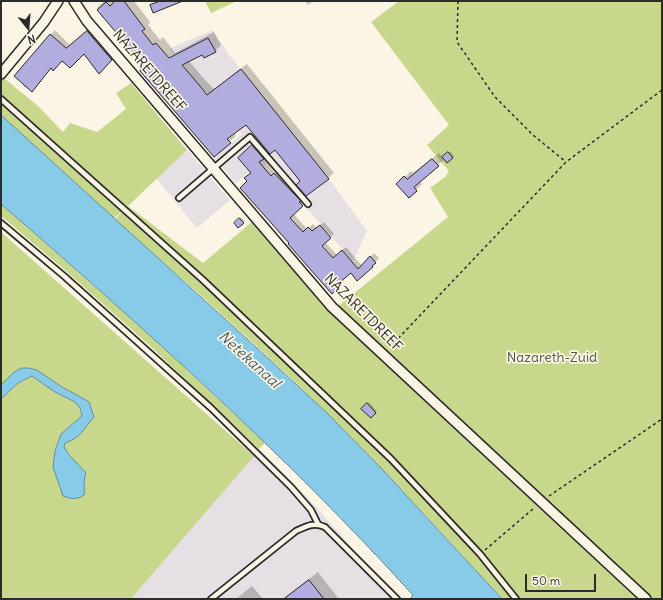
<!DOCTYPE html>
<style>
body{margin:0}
#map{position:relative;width:663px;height:600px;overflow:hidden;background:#fcf5e5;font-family:Delius,sans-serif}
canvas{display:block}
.frame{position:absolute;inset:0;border:2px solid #2b2b2b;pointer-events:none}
.north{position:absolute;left:8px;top:8px;width:40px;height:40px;-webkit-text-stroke:3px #fcf5e5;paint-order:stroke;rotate:163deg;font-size:11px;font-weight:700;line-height:16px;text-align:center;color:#2b2b2b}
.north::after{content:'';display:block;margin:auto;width:14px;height:18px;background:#2b2b2b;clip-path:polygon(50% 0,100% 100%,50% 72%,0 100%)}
.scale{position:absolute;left:525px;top:574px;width:71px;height:18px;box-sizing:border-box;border:2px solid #2b2b2b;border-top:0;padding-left:5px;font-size:12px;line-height:14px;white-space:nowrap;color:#2b2b2b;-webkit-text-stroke:3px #fcf5e5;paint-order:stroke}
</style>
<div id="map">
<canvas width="663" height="600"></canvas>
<div class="frame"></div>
<div class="north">N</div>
<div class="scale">50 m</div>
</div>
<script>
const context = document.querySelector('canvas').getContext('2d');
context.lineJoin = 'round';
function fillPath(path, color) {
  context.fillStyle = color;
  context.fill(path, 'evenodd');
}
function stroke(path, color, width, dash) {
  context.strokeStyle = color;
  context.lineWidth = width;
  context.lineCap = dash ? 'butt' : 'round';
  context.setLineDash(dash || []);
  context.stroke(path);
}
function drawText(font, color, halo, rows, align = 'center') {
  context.font = font + ' Delius,sans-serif';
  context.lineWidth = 3.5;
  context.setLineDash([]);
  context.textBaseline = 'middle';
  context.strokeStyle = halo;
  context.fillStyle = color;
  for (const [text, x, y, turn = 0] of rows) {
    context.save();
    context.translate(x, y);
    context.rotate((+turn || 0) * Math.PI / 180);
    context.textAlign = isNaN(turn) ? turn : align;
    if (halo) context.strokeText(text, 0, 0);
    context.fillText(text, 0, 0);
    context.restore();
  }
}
const built = new Path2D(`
 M212,30L230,56L329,179L367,231L353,261L267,163L252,176L249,172L236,183L222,167L210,177L230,200L197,228L156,178L187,150L202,167L242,134L169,49Z
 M259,449L308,498L398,599H131Z`);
const green = new Path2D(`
 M205,1H237L211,13Z
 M399,1H662V599H502C445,536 388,473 327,413C259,346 186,283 115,219L122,211L114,218L1,115V77L5,79L38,106L63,132L70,123L97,132L126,109L116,93L131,83L187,150L128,206L203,263L253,221L331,312L448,217L430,188L445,177L449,171L427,145L449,125L371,22Z
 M1,204L154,339L265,443L259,449L150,346L67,272L1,216Z
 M1,232L254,456L131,599H1V399L18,383L32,376L55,392L75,402L80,408L82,416L61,434L55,451L54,467L60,489L85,486C83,470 73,460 64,447L65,443C82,437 83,429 94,417L89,402L84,399L62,387L37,370L28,368L1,385Z`);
const water = new Path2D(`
 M1,115L270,360L327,413L383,470L502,599H410L413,595C286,455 144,328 1,204Z
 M22,368H28L37,370L62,387L84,399L89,402L94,417C83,429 82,437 65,443L64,447L70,456L86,473C83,480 85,487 84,495C77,500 71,499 63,496L53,467L55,451L61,434L82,416L80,408L75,402L55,392L32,376L18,383L1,399V385L13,373Z`);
const shadow = new Path2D(`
 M104,1H134L150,22L148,25L160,40L163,37L175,53L214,32L221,45L215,51L203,53L189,61L205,80L214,89L247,64L334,173L328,178L301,181L275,148L246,123L233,133L236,136L214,156L143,62L97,8Z
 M305,1H314L308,5Z
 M91,27L116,56L99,72L84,52L62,60L51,67L15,76L55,30L70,45Z
 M257,143L267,154L263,158L275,173L278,170L306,202L293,213L307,229L313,224L317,228L324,222L334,234L325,242L337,255L346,247L362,266L374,253L379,258L376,261V262L357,280L351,272L342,279L344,281L332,293L291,243L248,181L252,173L243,154Z
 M450,151L454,156L447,162L445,159L419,181L422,184L416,190L398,184L411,171L413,173L439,153L443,158Z
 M241,217L245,221L238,227L235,223Z
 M369,402L377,411L371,417L363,409Z
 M318,572L338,598L337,599H283Z
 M252,586L263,599H236Z`);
const building = new Path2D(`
 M115,1H124L145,29L142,31L153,45L156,43L169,58L208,38L216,52L204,58L202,55L182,65L200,86L207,95L241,69L329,179L306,196L296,185L300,181L275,150L270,154L246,125L227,139L231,143L214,157L140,71L142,63L97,10L106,2L110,6Z
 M161,1H183L153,13L150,5Z
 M87,31L112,60L99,74L84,54L70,68L62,61L53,71L51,68L32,92L14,76L50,34L66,48Z
 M252,145L264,159L259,162L271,176L274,173L301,201L299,202L303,206L290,218L303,232L308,227L312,231L320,225L331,238L322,246L333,258L342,250L358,269L370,256L376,263L372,266L373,267L357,281L351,273L339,283L341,285L332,294L288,244L289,243L240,188L247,181L244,178L251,173L238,158Z
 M448,152L453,158L447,163L442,157Z
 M432,159L439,166L414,187L417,191L409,198L396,184L404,176L407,179Z
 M239,218L244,223L238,228L234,223Z
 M367,403L376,413L371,418L361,409Z
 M309,580L324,599H284Z`);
const path = new Path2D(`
 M458,1L457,42L495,97L533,135L566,162
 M390,347L566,162L662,90
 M549,496L662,419
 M485,550L534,508`);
const service = new Path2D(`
 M1,99L203,280L391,459L480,554L516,599
 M179,198L250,137L308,204
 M1,223L64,276L211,408L291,487L311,510L318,524
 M211,599L296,531C307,526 314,522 325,527L397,599`);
const minor = new Path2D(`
 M74,1L87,21L332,307L646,599
 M1,74L44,22L58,1`);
const streetNames = [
 ["NAZARETDREEF",149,71,49],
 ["NAZARETDREEF",363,313,45]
];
const parkNames = [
 ["Nazareth-Zuid",552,358]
];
const waterNames = [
 ["Netekanaal",249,360,42]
];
fillPath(built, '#e6dfe3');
fillPath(green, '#c7d88d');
fillPath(water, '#87cbe8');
stroke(water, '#628b9c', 1);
fillPath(shadow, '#0003');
fillPath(building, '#b1adde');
stroke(building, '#2b2b2b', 1);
stroke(service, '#2b2b2b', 8);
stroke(minor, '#2b2b2b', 12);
stroke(path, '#2b2b2b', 1.5, [3, 3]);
stroke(service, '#fcf5e5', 4.5);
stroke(minor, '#fcf5e5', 9);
drawText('14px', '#2b2b2b', '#fcf5e5', streetNames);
drawText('14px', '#525644', '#fcf5e5', parkNames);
drawText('italic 15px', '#475b64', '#fcf5e5', waterNames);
</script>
